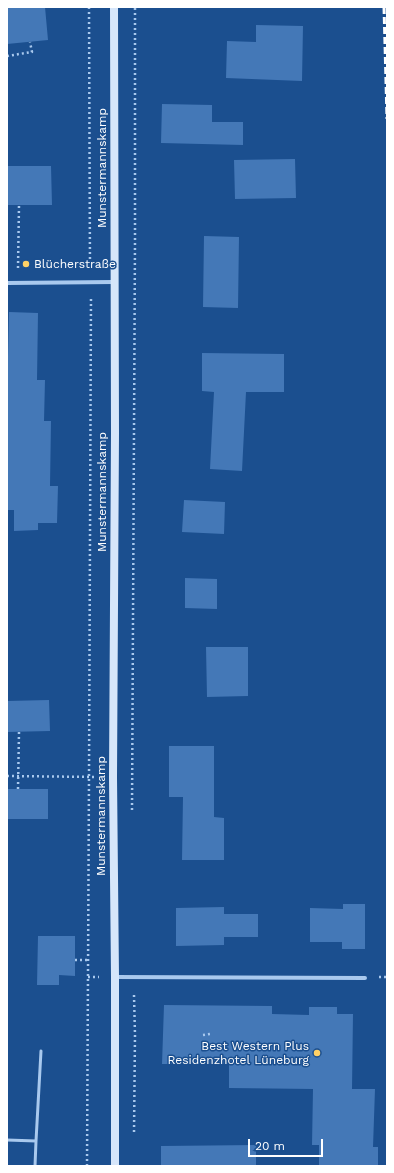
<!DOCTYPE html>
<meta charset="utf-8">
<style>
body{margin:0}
#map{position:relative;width:394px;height:1173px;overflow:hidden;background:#1b4f8f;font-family:"Work Sans",sans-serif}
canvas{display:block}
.frame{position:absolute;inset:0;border:8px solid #fff;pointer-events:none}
.scale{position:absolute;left:248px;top:1139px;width:75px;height:18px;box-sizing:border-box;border:2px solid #fff;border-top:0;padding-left:5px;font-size:12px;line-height:14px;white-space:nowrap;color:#fff;-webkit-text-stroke:3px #1b4f8f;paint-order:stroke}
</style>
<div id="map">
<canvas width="394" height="1173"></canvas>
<div class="frame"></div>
<div class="scale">20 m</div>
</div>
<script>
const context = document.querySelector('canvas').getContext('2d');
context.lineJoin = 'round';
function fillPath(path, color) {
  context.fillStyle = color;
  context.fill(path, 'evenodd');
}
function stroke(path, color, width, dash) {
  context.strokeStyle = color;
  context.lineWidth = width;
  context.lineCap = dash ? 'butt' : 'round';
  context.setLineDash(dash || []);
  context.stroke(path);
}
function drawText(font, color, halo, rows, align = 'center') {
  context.font = font + ' "Work Sans",sans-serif';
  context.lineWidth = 3;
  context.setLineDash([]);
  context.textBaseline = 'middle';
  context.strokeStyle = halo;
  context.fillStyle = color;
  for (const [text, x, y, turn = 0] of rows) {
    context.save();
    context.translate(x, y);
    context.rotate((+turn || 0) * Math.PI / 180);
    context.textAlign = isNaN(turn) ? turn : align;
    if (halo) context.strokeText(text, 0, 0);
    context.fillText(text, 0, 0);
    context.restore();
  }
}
const building = new Path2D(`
 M7,7H45L48,40L7,44Z
 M256,25L303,26L302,81L226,78L227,41L256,42Z
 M162,104L212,105V122H243V145L161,143Z
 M295,159L296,198L235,199L234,160Z
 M7,166H51L52,205H7Z
 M204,236L239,237L238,308L203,307Z
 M9,312L38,313L37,380H45L44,421H51L50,486H58L57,523H38V530L14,531V510H7V400Z
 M202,353L284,354V392H246L242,471L210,469L214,392L202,391Z
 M184,500L225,502L224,534L182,532Z
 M185,578L217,579V609L185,608Z
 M206,647H248V696L207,697Z
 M49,700L50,731L7,732V701Z
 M169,746H214V817L224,818V860H182L183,797H169Z
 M7,789H48V819H7Z
 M343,904H365V949H342V942H310V908L343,909Z
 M224,907V914H258V937H224V945L176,946V908Z
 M38,936H75V976L59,975V985H37Z
 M164,1005L272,1006V1014L309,1015V1007H337V1014H353L352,1089H375L373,1147H378V1166H319V1145H312L313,1089L229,1088V1064H162Z
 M256,1145V1166H161V1146Z`);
const path = new Path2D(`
 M89,7L90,268
 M7,56L32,52L30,42
 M18,268L19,205
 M7,363H8
 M7,776L96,777
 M18,789L19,732
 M132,810L135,241V7
 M75,960H88
 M88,977H99
 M379,977H387
 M134,995L135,1035L134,1134
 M203,1035L210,1034
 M87,1166L89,777L91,297`);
const lane = new Path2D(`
 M7,1140L36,1141L35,1166
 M36,1141L41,1051`);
const street = new Path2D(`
 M7,283L114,282
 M115,977L365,978`);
const secondary = new Path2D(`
 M114,7L115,433L113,777L115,977V1166`);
const rail = new Path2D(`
 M384,7L387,119`);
const markers = [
 [26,264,4,"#ffd166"],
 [317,1053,4,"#ffd166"]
];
const streetNames = [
 ["Munstermannskamp",102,168,-90],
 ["Munstermannskamp",102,492,-90],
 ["Munstermannskamp",101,816,-90]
];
const poiNames = [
 ["Blücherstraße",34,264],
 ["Best Western Plus",309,1046,"right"],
 ["Residenzhotel Lüneburg",309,1060,"right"]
];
fillPath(building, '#4478b7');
stroke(path, '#a9c9ee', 2.5, [2, 3]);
stroke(lane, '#a9c9ee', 3);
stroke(street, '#a9c9ee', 4);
stroke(secondary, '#d6e6fa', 8);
stroke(rail, '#fff', 3, [7, 3]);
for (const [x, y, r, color] of markers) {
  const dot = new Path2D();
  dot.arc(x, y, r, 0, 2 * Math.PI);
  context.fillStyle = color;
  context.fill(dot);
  stroke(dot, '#1b4f8f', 1.5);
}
drawText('12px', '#fff', '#1b4f8f', streetNames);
drawText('12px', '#fff', '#1b4f8f', poiNames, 'left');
</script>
